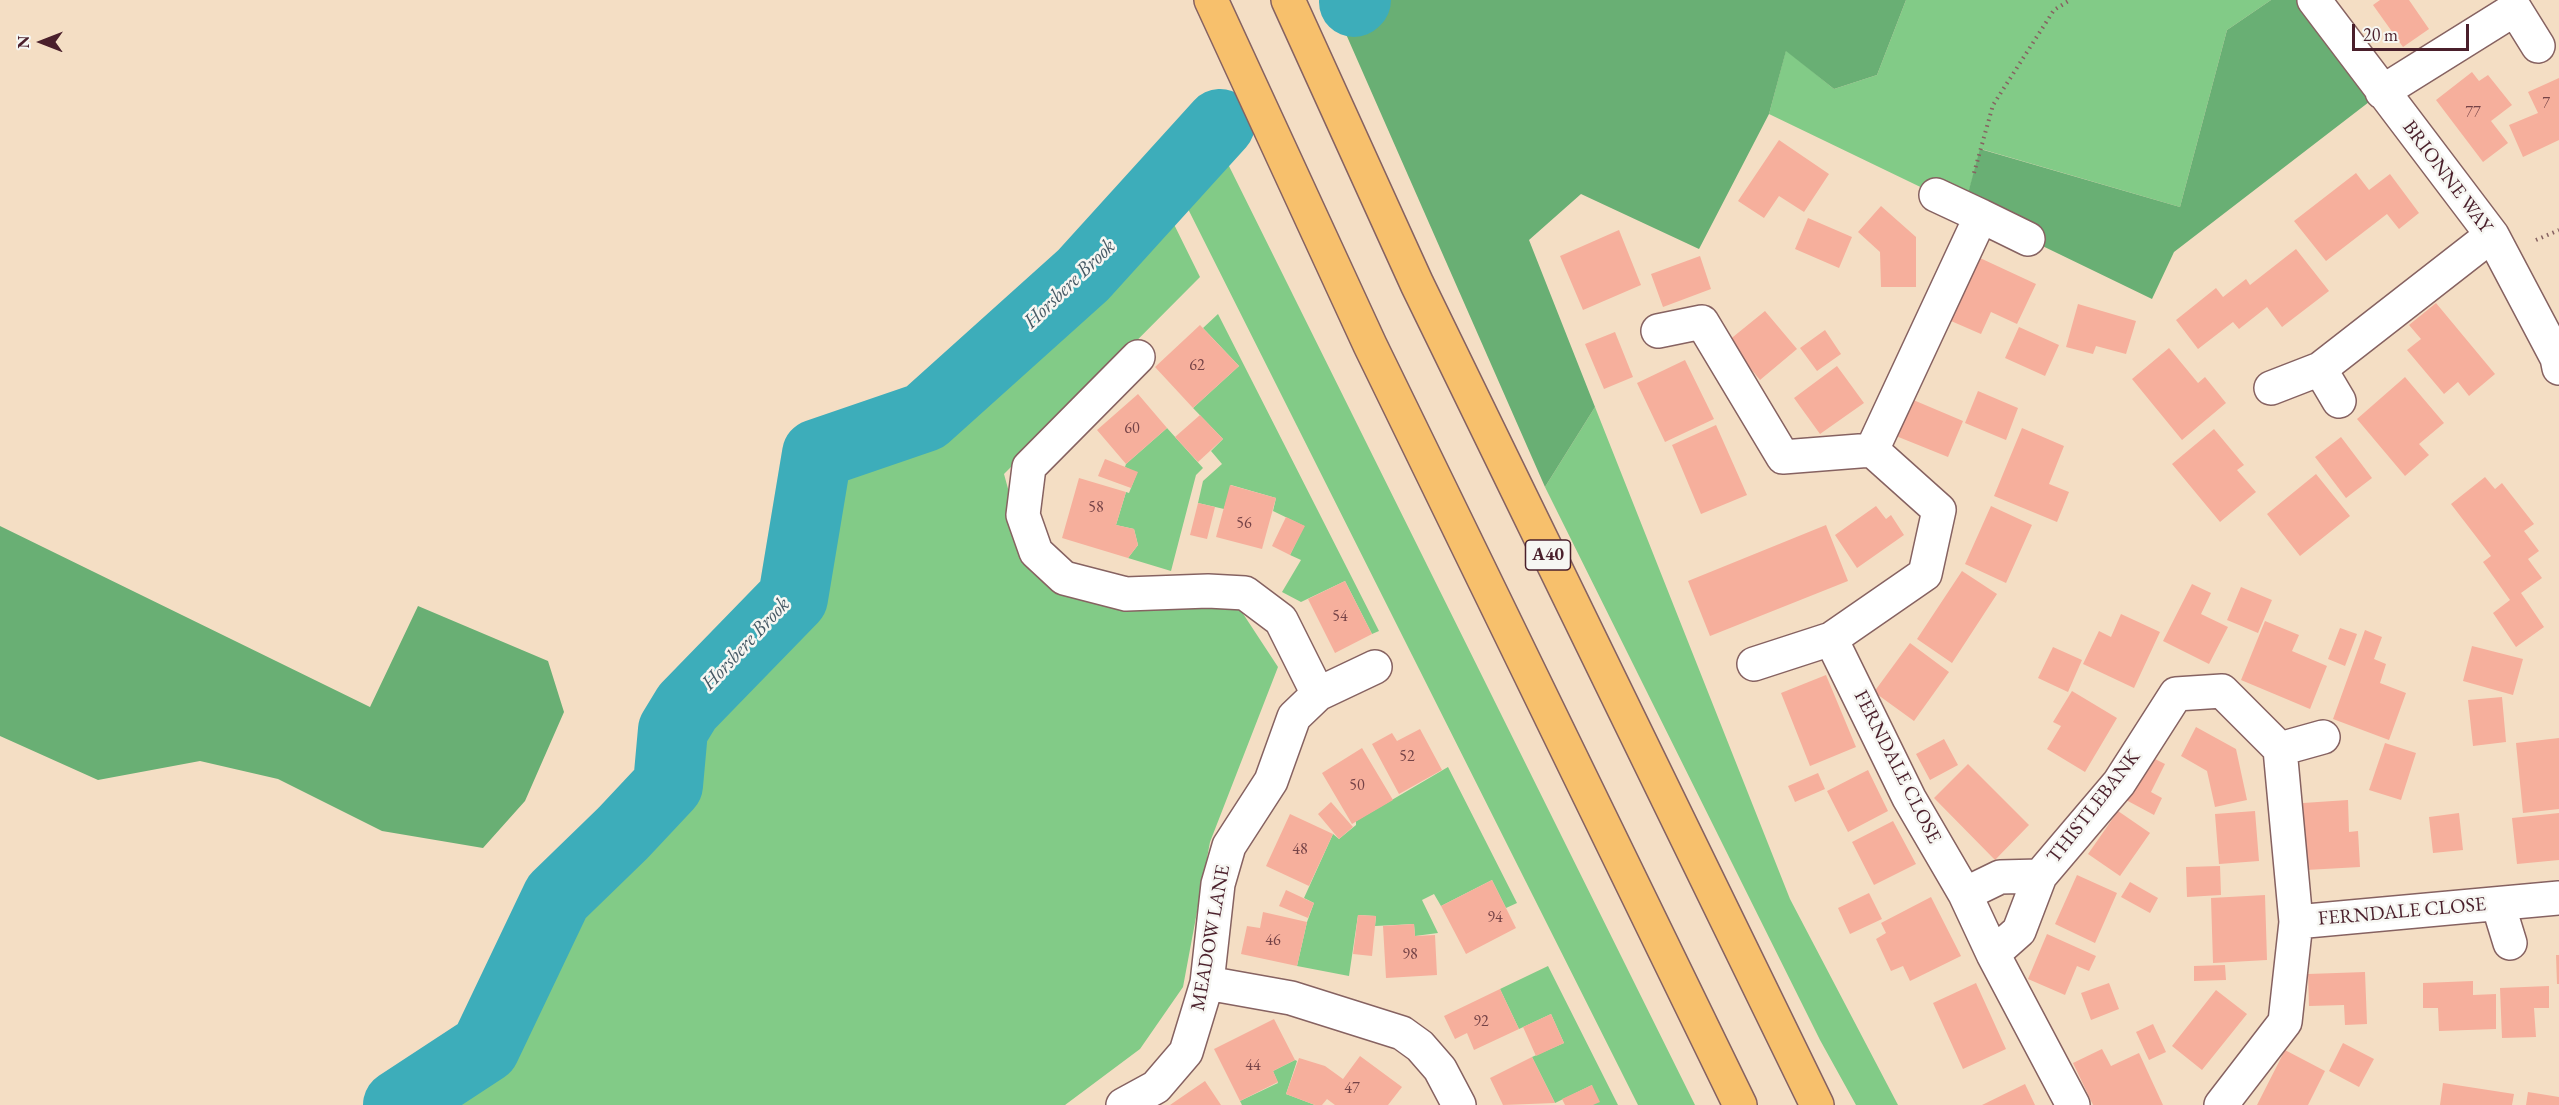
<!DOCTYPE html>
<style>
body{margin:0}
#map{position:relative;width:2559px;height:1105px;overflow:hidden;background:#f4dec4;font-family:"EB Garamond",serif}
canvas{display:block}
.north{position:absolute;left:12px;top:12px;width:60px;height:60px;-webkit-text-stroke:4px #f6f6f2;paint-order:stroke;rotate:270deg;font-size:16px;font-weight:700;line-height:24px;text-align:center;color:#4a1f2b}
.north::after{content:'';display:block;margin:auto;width:21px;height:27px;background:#4a1f2b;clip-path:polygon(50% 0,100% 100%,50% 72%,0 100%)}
.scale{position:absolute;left:2352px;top:24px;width:117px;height:27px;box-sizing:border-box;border:3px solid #4a1f2b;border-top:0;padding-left:8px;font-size:18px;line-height:21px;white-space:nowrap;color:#4a1f2b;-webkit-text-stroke:4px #f6f6f2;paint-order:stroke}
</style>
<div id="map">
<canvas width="2559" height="1105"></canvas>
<div class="north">N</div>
<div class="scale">20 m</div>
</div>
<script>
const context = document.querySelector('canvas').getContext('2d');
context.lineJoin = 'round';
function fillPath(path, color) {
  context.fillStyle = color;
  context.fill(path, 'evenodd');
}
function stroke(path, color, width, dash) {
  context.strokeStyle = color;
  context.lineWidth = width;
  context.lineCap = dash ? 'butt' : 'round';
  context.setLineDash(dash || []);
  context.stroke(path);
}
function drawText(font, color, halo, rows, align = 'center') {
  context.font = font + ' "EB Garamond",serif';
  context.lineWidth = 5;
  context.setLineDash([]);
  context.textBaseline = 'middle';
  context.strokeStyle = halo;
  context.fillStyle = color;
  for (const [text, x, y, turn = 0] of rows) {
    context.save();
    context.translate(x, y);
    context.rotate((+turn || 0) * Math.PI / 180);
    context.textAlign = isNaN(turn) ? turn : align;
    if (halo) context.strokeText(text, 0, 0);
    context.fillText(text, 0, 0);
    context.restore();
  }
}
const green = new Path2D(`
 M1906,0H2271L2227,30L2180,207L1981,149L1964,208L1769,114L1786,50L1834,89L1877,75Z
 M1226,160L1695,1105H1638L1183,199Z
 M1159,194L1200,277L1004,474L1030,569L1236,603L1278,667L1210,842L1183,987L1140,1049L1065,1105H398L485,1048L557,897L668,785L673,730L687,707L793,598L817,454L925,417Z
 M1218,314L1379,631L1372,634L1345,581L1301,602L1282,592L1301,560L1290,555L1304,526L1273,511L1276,498L1231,485L1224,509L1198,503L1203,481L1222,464L1211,451L1223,439L1193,408L1239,366L1203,328Z
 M1595,407L1790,899L1898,1105H1856L1820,1040L1545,487Z
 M1167,428L1203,468L1196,475L1171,571L1128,558L1138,545L1134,529L1116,525L1126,492L1129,493L1137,473L1125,467L1126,464Z
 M1448,767L1517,903L1506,908L1492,880L1441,906L1434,894L1422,900L1438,933L1415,936L1414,924L1375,926L1376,916L1358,915L1349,976L1297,966L1307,922L1314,903L1304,898L1333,834L1339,839L1356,825V821Z
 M1548,966L1618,1105H1593L1592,1085L1555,1103L1532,1057L1564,1043L1551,1014L1519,1029L1500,989Z
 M1295,1060L1297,1061L1286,1094L1315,1105H1242L1240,1101L1278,1083L1273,1071Z`);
const forest = new Path2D(`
 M1331,0H1906L1877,75L1834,89L1786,51L1769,114L1699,249L1581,194L1529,240L1595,407L1545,487Z
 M2271,0H2314L2382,92L2174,252L2152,299L1964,208L1980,149L2180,207L2227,30Z
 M0,526L370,707L418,606L548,661L564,712L525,801L483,848L382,831L278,779L200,761L98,780L0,736Z`);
const river = new Path2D(`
 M1354,2L1356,0
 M398,1105L485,1048L557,897L623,833L668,785L673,730L687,707L793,598L817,454L925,417L1083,275L1220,124`);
const building = new Path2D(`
 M2380,0H2409L2429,29L2403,47L2373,5Z
 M2472,72L2479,81L2488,75L2512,105L2491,121L2508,143L2483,162L2436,100Z
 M2559,78V140L2523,157L2509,125L2538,113L2528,92Z
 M1779,140L1829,174L1804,212L1779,196L1764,218L1738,201Z
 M2356,173L2369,190L2390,174L2419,213L2399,229L2387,214L2326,261L2294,221Z
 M1881,206L1916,237V287H1881L1880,252L1858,232Z
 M1808,218L1852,237L1839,268L1795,249Z
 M1619,230L1641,285L1583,310L1560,256Z
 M2296,249L2329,291L2282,327L2267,307L2239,329L2233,322L2198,349L2176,320L2216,288L2223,297L2246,279L2250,285Z
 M1700,256L1711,289L1663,307L1651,274Z
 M1980,258L2036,284L2017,324L1991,312L1981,334L1951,321Z
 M2436,303L2495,374L2469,396L2458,382L2444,394L2407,350L2421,339L2409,325Z
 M2078,304L2136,321L2126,354L2096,346L2093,354L2066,347Z
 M1765,311L1797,349L1760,380L1728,341Z
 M1200,325L1239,366L1193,408L1155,367Z
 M2019,327L2059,345L2045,376L2005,358Z
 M1825,330L1841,354L1817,371L1800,348Z
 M1615,332L1633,377L1604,389L1585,344Z
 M2169,348L2198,383L2205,377L2226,403L2182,440L2132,379Z
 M1685,360L1714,419L1665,442L1637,383Z
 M1837,366L1864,403L1820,434L1794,398Z
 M2405,377L2444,423L2419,444L2429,455L2405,476L2357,419Z
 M1978,391L2018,408L2006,440L1965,423Z
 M1138,394L1167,428L1126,464L1097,430Z
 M1911,399L1963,421L1948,457L1896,436Z
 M1200,415L1223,439L1198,462L1175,437Z
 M1716,425L1747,495L1701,514L1672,445Z
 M2022,428L2064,446L2049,484L2069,492L2057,522L1994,496Z
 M2214,429L2244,465L2237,470L2256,492L2220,522L2172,464Z
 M2341,437L2372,478L2346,498L2315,457Z
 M1105,459L1138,472L1131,488L1098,476Z
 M2316,474L2350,516L2300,556L2267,514Z
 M2485,477L2495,489L2502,483L2534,524L2524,531L2539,551L2528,559L2542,578L2521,593L2544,627L2516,647L2493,613L2510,600L2483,562L2491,556L2451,504Z
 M1079,478L1126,492L1116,525L1134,529L1138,545L1128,558L1062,538Z
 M1230,485L1276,498L1262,549L1216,537Z
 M1198,503L1215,507L1207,539L1190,535Z
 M1876,506L1886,519L1891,515L1904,535L1857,568L1835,535Z
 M1991,506L2032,525L2006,583L1965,564Z
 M1286,517L1305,526L1290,555L1272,546Z
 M1826,525L1848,581L1710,636L1688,581Z
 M1962,571L1997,594L1952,663L1917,639Z
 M1345,581L1372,634L1335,653L1308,599Z
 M2192,584L2211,593L2201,614L2228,627L2209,664L2163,641Z
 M2241,587L2272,600L2258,633L2227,620Z
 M2121,614L2160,632L2134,688L2083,664L2099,631L2111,637Z
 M2265,621L2299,635L2292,651L2327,666L2310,709L2241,680Z
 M2340,628L2357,634L2345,666L2328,659Z
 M2365,630L2382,637L2374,659L2386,664L2380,683L2406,693L2389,740L2333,719Z
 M1910,643L1949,672L1914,721L1874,692Z
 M2472,646L2523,659L2513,695L2463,681Z
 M2053,647L2082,660L2068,692L2038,678Z
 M1826,675L1856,747L1810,766L1781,693Z
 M2072,691L2117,718L2085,772L2047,749L2061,726L2053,722Z
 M2502,697L2506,742L2473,746L2468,700Z
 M2196,727L2236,749L2247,800L2215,807L2207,771L2181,756Z
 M1420,729L1442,770L1399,794L1372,744L1392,733L1397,741Z
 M2559,738V809L2523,813L2516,743Z
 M1944,739L1958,765L1930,780L1916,754Z
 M2385,743L2416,753L2401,800L2369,790Z
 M1362,748L1393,800L1352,824L1322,773Z
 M2149,756L2165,764L2151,792L2162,798L2154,815L2126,800Z
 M1968,764L2029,825L1995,860L1934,798Z
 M1868,770L1888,811L1848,832L1827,791Z
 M1818,773L1825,789L1795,802L1788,786Z
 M2348,800L2349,832L2358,831L2360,867L2306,870L2303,803Z
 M1331,802L1353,827L1339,839L1318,814Z
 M2118,811L2150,833L2120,876L2088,854Z
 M2255,811L2259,861L2219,864L2215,814Z
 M2459,813L2463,850L2433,853L2429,817Z
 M2559,813V860L2517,864L2512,818Z
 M1290,814L1333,834L1309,886L1266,866Z
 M1893,821L1916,864L1874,885L1852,842Z
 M2220,866L2221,895L2187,897L2186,867Z
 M2077,875L2117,893L2095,943L2055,924Z
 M1492,880L1516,928L1466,954L1441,906Z
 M2130,882L2158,898L2150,913L2121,897Z
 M1286,890L1314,903L1308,918L1279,906Z
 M1869,893L1882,919L1850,934L1838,908Z
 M2265,895L2267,960L2213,963L2211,898Z
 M1931,897L1961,956L1910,981L1903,966L1891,971L1876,939L1886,933L1881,923Z
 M1263,912L1307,922L1297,966L1241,954L1247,926L1260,928Z
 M1358,915L1376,916L1372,956L1353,954Z
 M1414,924L1415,936L1435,935L1437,975L1386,978L1383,926Z
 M2047,934L2096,956L2089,971L2077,966L2065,995L2028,979Z
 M2556,955H2559V984H2557Z
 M2225,965L2226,980L2194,981V966Z
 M2365,972L2367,1024L2345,1025L2344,1005L2309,1006L2308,974Z
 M2473,981V995L2496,994V1029L2439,1031L2438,1008H2423V983Z
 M1976,983L2006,1049L1963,1069L1933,1003Z
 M2109,983L2119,1009L2091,1020L2081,993Z
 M2549,986V1008H2534L2536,1037L2502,1038L2500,988Z
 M1500,989L1519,1029L1474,1050L1467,1033L1455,1039L1444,1016Z
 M2216,990L2247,1014L2202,1070L2172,1046Z
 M1551,1014L1564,1043L1536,1056L1523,1027Z
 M1274,1019L1295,1060L1273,1071L1278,1082L1240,1101L1214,1049Z
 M2153,1024L2166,1052L2149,1060L2136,1032Z
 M2343,1043L2374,1059L2359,1087L2329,1071Z
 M2102,1049L2111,1066L2139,1053L2163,1105H2093L2073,1063Z
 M2285,1050L2325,1071L2308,1105H2257Z
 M1360,1056L1402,1087L1388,1105H1335L1327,1099L1322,1105H1315L1286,1094L1299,1058L1325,1066L1343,1079Z
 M1532,1057L1555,1103L1503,1105L1490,1078Z
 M1205,1081L1221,1105H1170Z
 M2443,1083L2514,1094L2512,1105H2440Z
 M2025,1084L2035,1105H1982Z
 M1592,1085L1600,1102L1593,1105H1565L1562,1099Z
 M2528,1092L2559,1097V1105H2526Z`);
const path = new Path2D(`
 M1974,173L1993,105L2054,10L2070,0
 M2536,240L2559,230`);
const minor = new Path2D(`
 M2314,0L2492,235L2557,358L2559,368
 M2382,92L2515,9L2538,46
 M1981,216L2028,239
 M1658,331L1702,322L1783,457L1872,450L1939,510L1925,574L1831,639
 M1138,357L1029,467L1023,515L1036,552L1064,578L1126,594L1208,591L1245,593L1281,620L1318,694
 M2320,369L2339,401
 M2271,388L2320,369L2492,235
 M1872,450L1981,216L1936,195
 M1754,664L1831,639L1909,798L1965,894L1993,954L2073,1105
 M2280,749L2323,737
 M2040,876L2119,783L2176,694L2222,691L2280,749L2296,922
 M1965,894L2000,877L2040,876L2019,931L1993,954
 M2498,904L2510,943
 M1207,983L1291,998L1402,1033L1420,1046L1440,1069L1459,1105
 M1123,1105L1156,1087L1186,1052L1207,983L1218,884L1229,846L1271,781L1294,717L1318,694L1375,667
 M2221,1105L2285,1022L2296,922L2559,898`);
const highway = new Path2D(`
 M1211,0L1370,345L1740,1105
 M1288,0L1417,284L1817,1105`);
const numberNames = [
 ["7",2546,104],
 ["77",2473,113],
 ["62",1197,366],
 ["60",1132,429],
 ["58",1096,508],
 ["56",1244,524],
 ["54",1340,617],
 ["52",1407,757],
 ["50",1357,786],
 ["48",1300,850],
 ["94",1495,918],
 ["46",1273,941],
 ["98",1410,955],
 ["92",1481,1022],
 ["44",1253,1066],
 ["47",1352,1089]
];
const shields = [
 [1548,555,45]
];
const shieldNames = [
 ["A40",1548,555]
];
const streetNames = [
 ["BRIONNE WAY",2447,177,53],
 ["FERNDALE CLOSE",1897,767,63],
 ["THISTLEBANK",2094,807,-52],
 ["FERNDALE CLOSE",2402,912,-5],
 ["MEADOW LANE",1211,938,-80]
];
const waterNames = [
 ["Horsbere Brook",1070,284,-44],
 ["Horsbere Brook",746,644,-47]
];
fillPath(green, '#82cb87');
fillPath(forest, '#69af74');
stroke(river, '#3dadba', 70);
fillPath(building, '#f6af9c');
stroke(minor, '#866261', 36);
stroke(highway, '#866261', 36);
stroke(path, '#866261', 4, [1.5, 4.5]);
stroke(minor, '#fff', 33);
stroke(highway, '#f7c06c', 33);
drawText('16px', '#754347', null, numberNames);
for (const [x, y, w] of shields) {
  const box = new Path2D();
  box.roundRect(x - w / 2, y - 15, w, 30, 4.5);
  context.fillStyle = '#f6f6f2';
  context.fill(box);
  stroke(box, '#4a1f2b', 1.5);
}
drawText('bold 18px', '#4a1f2b', null, shieldNames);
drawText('20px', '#4a1f2b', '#f6f6f2', streetNames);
drawText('italic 21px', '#455864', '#f6f6f2', waterNames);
</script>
